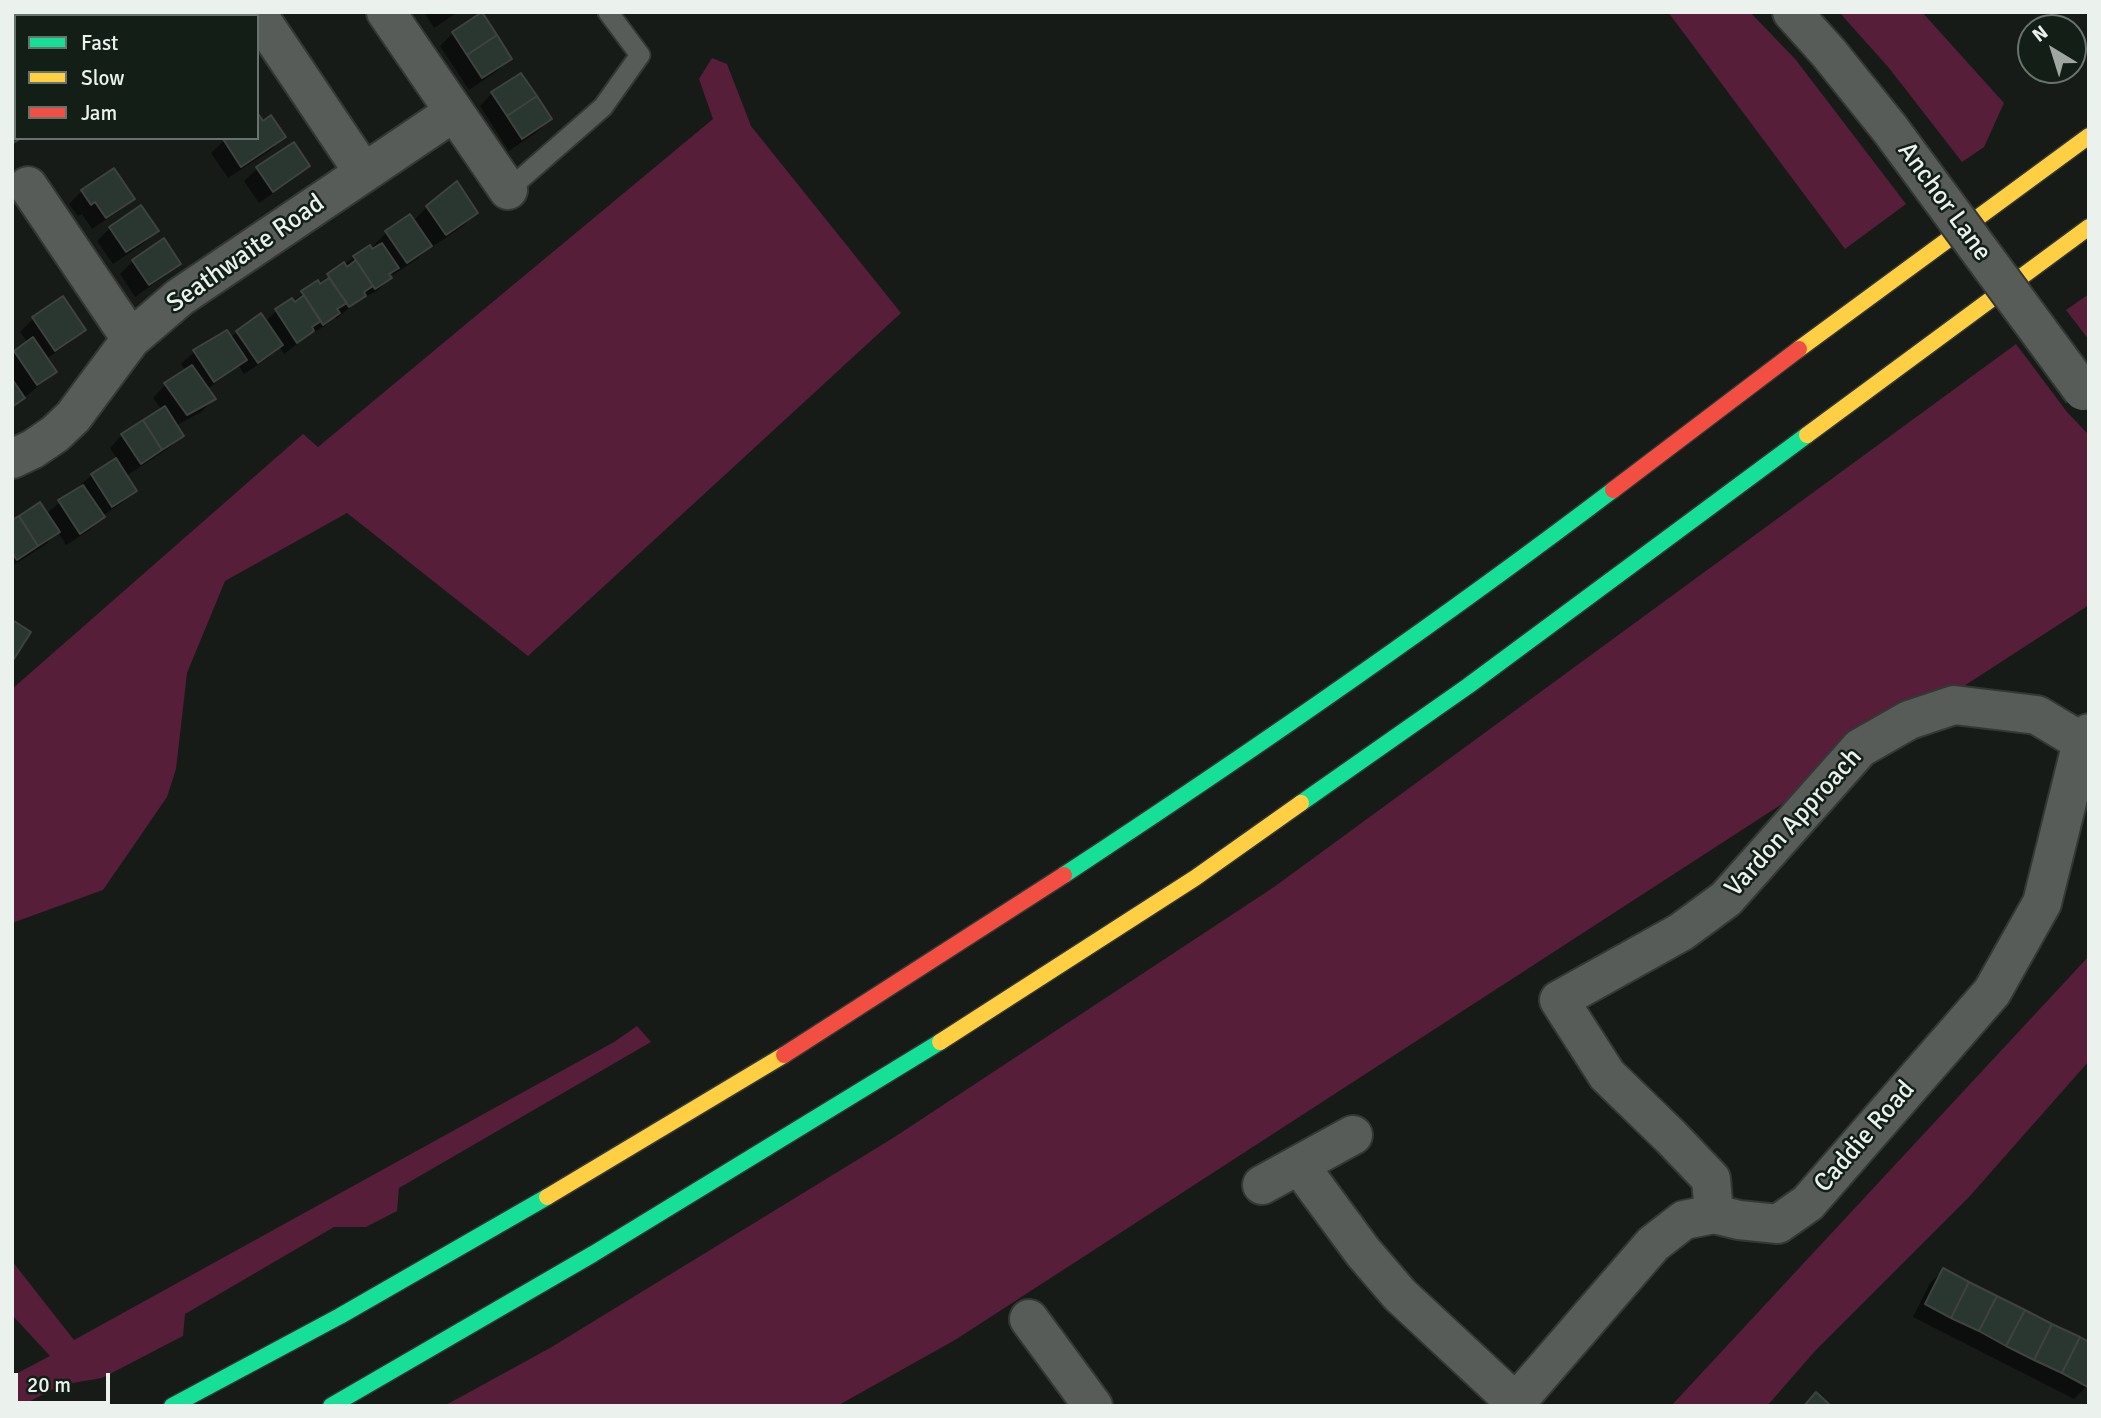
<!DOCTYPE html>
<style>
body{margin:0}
#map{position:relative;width:2101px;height:1418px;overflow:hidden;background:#161b18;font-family:Signika,sans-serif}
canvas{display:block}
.frame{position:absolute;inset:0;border:14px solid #ebf2ed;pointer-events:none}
.legend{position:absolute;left:14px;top:14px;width:245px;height:126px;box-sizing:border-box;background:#131e17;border:2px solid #69736d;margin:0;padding:9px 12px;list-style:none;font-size:21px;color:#ebf2ed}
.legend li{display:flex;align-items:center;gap:14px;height:35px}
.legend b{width:35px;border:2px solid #69736d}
.north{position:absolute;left:2017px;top:14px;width:70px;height:70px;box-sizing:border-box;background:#131e17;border:2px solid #69736d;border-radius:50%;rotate:322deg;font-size:19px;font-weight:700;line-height:28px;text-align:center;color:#ebf2ed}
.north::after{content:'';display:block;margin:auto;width:24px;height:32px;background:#a0a7a2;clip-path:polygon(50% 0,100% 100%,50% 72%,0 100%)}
.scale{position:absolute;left:14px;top:1373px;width:96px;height:32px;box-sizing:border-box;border:4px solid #ebf2ed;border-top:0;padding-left:9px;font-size:21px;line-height:24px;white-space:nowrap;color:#ebf2ed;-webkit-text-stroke:5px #131e17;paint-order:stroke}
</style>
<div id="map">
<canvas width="2101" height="1418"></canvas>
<div class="frame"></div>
<ul class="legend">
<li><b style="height:9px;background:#16e098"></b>Fast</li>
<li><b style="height:9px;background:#ffcf43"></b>Slow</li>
<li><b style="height:9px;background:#f24e42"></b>Jam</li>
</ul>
<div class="north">N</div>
<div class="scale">20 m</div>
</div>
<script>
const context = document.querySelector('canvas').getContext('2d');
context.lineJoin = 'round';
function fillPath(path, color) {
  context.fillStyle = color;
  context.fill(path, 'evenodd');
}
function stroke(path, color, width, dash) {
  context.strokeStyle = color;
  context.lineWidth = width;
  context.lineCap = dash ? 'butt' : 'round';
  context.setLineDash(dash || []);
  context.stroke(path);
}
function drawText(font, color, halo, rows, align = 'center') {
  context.font = font + ' Signika,sans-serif';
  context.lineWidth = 5;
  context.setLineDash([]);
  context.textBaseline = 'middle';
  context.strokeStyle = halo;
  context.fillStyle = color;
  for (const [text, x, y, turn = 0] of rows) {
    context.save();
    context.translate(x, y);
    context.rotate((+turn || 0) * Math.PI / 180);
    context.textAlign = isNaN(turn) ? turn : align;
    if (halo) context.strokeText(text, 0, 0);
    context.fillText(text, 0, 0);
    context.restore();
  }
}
const green = new Path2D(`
 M1668,12H1750L1796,60L1906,204L1845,249Z
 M1839,12H1922L2004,103L1984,147L1962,162L1889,68Z
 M712,58L727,64L751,126L901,313L528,656L347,513L225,581L187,673L176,769L167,797L103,890L12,923V689L303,434L318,447L713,119L699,79Z
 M2089,294V340L2066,310Z
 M2016,344L2067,412L2089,435V605L955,1340L837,1406H444L550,1348L893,1138L1274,887Z
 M2089,956V1061L1969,1197L1815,1351L1767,1406H1671Z
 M637,1026L651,1042L399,1188L397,1211L366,1227H334L185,1314L183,1336L102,1378L61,1385L21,1406H12V1376L50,1356L12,1315V1261L74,1340L614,1042Z`);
const shadow = new Path2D(`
 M124,12H162L157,16H121Z
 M424,12H458L434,28Z
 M453,33L510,58L497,71L469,90L440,46Z
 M492,93L550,119L537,132L509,151L480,106Z
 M16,95V138H24L20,139L12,146V97Z
 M262,123L283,137L271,150L228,178L211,153L227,138H257Z
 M308,166L295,178L259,203L244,181L257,169Z
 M82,191L132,198L119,211L92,229L82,214L78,216L69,204Z
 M427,207L476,213L463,226L432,247L431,245L417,259L393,275L392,273L388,276L390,278L377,291L360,299L336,319L334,316L325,326L309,335L284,354L279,346L268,358L244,374L239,366L207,389L214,399L201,412L175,426L182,436L169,448L126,476L135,490L122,503L102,516L90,530L66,545L58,532L45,545L12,566V522L46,514L92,475L117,459L110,448L122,435L162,410L153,398L165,385L186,371L181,364L194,352L226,333L230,338L237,332L265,322L276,311L292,302L317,282L319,285L354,257L375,249L373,246L386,233L410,217L413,221Z
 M110,228L156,230L144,243L113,264L97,241Z
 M163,241L178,263L165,276L135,297L120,274L133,261Z
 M63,299L84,329L71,342L46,359L55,372L12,408V355L28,343L20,332L33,319Z
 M1943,1271L2089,1344V1382L2087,1386L2074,1399L1913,1317L1930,1283Z`);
const building = new Path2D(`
 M127,12H159L153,16H129Z
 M177,12H213L215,16H172Z
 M482,12L497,35L467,55L452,32Z
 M497,35L512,59L482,78L467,55Z
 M521,73L537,96L507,116L491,92Z
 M537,96L552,119L522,139L507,116Z
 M15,100L16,138H21L12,144V102Z
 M259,115L263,121L271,115L286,137L241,167L223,139L257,138V117Z
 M294,142L310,166L273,192L256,167Z
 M114,168L135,199L106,218L95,202L91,205L81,190Z
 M457,181L478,213L446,235L426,206Z
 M141,205L159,231L126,252L109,227Z
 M410,214L432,246L407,263L385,231Z
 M164,238L181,264L149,285L132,260Z
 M382,243L399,268L389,274L392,278L375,289L353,256L370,245L372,249Z
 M356,260L373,286L364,292L366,296L349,307L327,274L344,262L347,267Z
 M329,278L347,303L337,309L340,313L323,325L301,291L318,280L320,284Z
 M304,295L321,321L312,327L314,331L297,343L275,309L292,298L295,302Z
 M63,296L86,330L55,351L32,317Z
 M261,313L283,345L258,363L236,331Z
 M227,330L247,360L214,382L193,350Z
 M33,337L57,372L37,385L14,351Z
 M192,365L216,399L187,415L164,383Z
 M12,379L25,398L12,407Z
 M165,406L184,436L162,450L143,420Z
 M143,420L162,450L141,464L121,434Z
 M116,458L137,491L112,507L91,474Z
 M83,485L105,517L80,534L58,500Z
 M40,502L60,532L38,546L19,516Z
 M19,516L38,546L17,560L12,553V520Z
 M14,621L31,632L12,662V623Z
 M1943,1268L1969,1282L1951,1318L1925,1304Z
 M1969,1282L1997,1296L1979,1331L1951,1318Z
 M1997,1296L2025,1310L2006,1346L1979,1331Z
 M2025,1310L2052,1324L2034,1360L2006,1346Z
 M2052,1324L2080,1337L2062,1373L2034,1360Z
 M2080,1337L2089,1342L2088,1387L2062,1373Z
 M1816,1392L1831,1406H1804Z`);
const lane = new Path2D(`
 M508,190L603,107L640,55L608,12`);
const street = new Path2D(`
 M256,12L364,173
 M386,12L508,190
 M1792,12L1828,52L1890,129
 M28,186L131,339
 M12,459L33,449L55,434L73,417L131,339L180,297L454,112
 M1299,1165L1363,1252L1400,1295L1516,1403
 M1262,1185L1353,1135
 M1714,1214L1711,1179L1671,1137L1607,1075L1559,1000L1681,932L1726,899L1860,748L1909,720L1954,705L2037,715L2082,742
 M1029,1319L1093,1406
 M1513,1406L1653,1244L1684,1220L1714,1214L1739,1220L1778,1224L1808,1203L1992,992L2042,903L2082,742L2089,733`);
const fast = new Path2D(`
 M1301,803L1468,686L1807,435
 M1064,875C1251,752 1435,625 1613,490
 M172,1406L340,1316L547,1197
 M331,1406L593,1254L940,1042`);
const slow = new Path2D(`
 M1799,349L2089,136
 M1807,435L2089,227
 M940,1042L1195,878L1301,803
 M547,1197L784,1055`);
const jam = new Path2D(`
 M1613,490L1799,349
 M784,1055L1064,875`);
const streetBridge = new Path2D(`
 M1890,129L2083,391`);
const streetNames = [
 ["Anchor Lane",1944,202,54],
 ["Seathwaite Road",246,254,-35],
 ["Vardon Approach",1794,823,-48],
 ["Caddie Road",1865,1137,-49]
];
fillPath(green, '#561e38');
fillPath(shadow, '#0007');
fillPath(building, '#2a3730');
stroke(building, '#3e4340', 2);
stroke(lane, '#343835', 23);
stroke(street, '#343835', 42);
stroke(fast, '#343835', 19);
stroke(slow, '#343835', 19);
stroke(jam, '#343835', 19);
stroke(lane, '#575c59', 19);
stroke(street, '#575c59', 38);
stroke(fast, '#16e098', 16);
stroke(slow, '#ffcf43', 16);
stroke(jam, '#f24e42', 16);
stroke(streetBridge, '#343835', 42, []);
stroke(streetBridge, '#575c59', 38);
drawText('26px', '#ebf2ed', '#131e17', streetNames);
</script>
